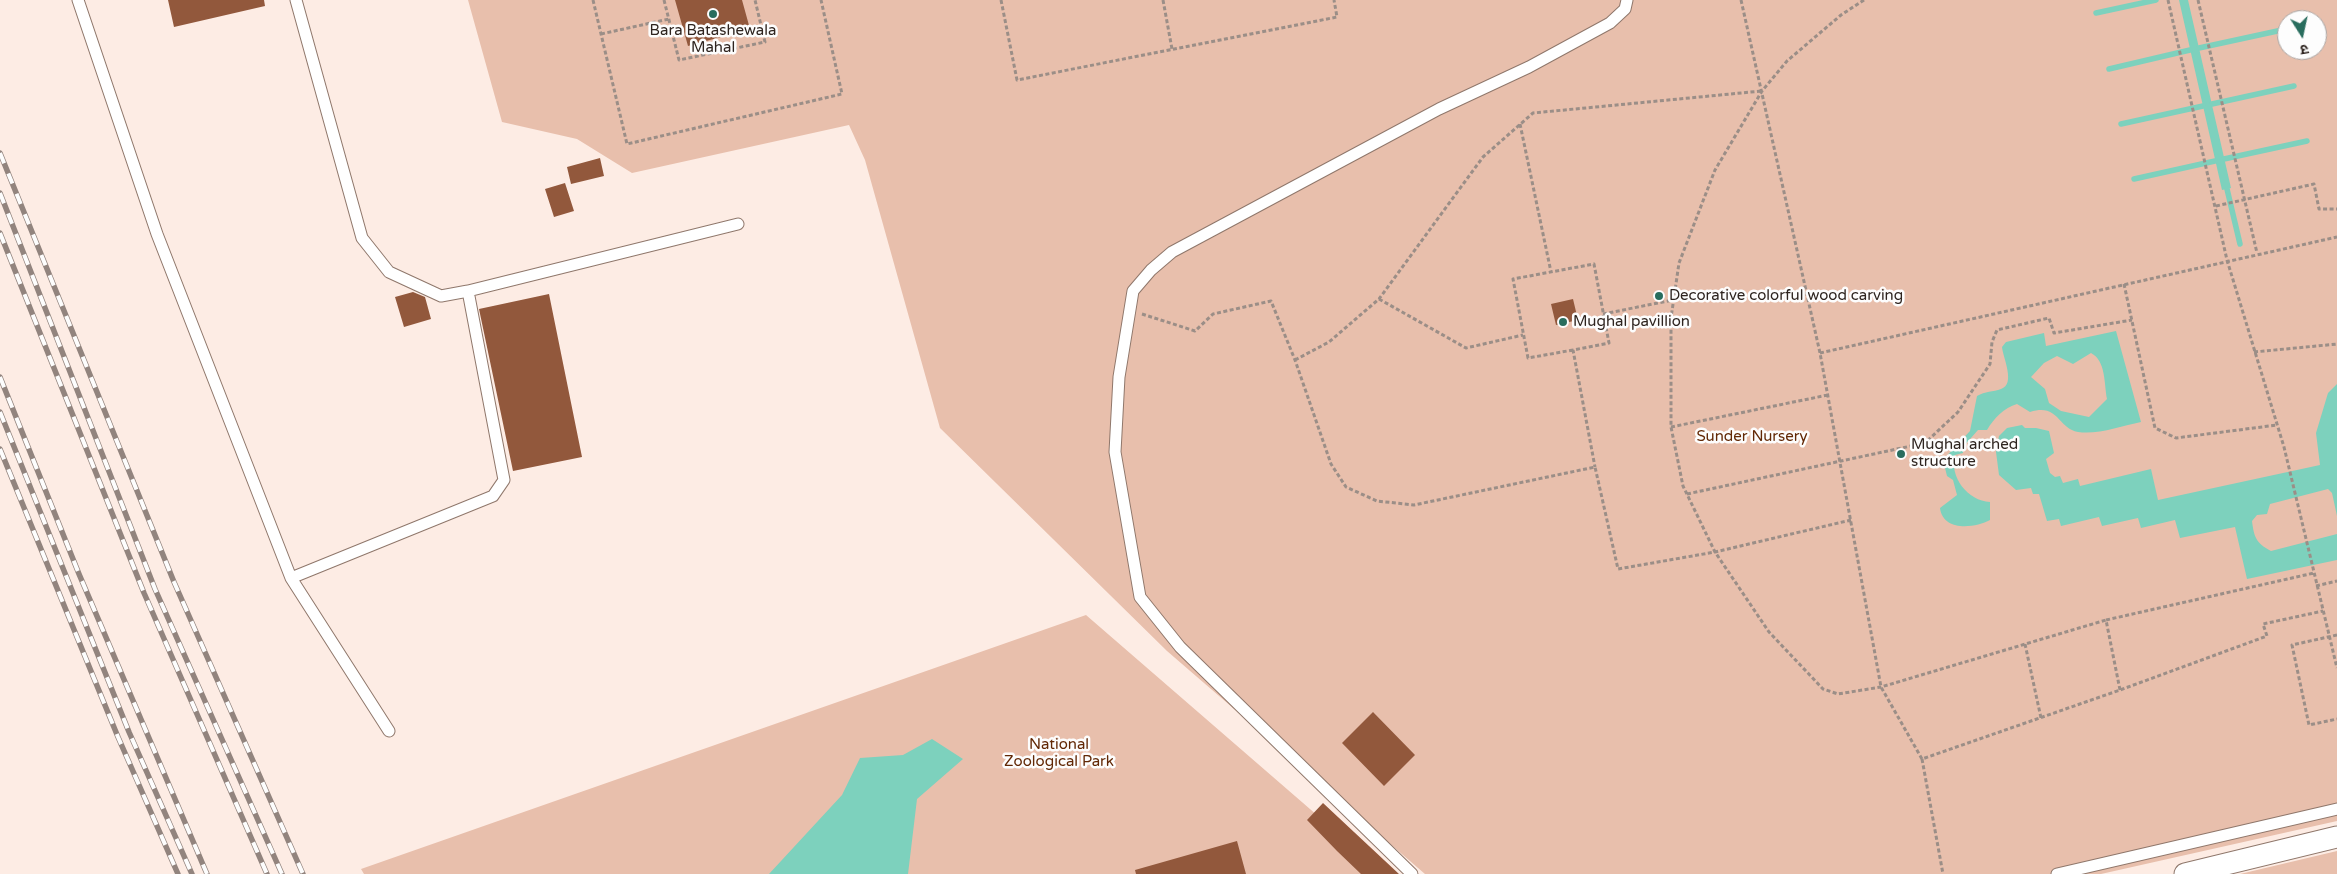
<!DOCTYPE html>
<meta charset="utf-8">
<style>
body{margin:0}
#map{position:relative;width:2337px;height:874px;overflow:hidden;background:#fdece4;font-family:"Varela Round","Noto Sans Devanagari",sans-serif}
canvas{display:block}
.north{position:absolute;left:2277px;top:10px;width:50px;height:50px;box-sizing:border-box;background:#fdfdfd;border:1px solid #aaa6a4;border-radius:50%;rotate:170deg;font-size:14px;font-weight:700;line-height:20px;text-align:center;color:#2e241f}
.north::after{content:'';display:block;margin:auto;width:18px;height:22px;background:#296d5e;clip-path:polygon(50% 0,100% 100%,50% 72%,0 100%)}
</style>
<div id="map">
<canvas width="2337" height="874"></canvas>
<div class="north">उ</div>
</div>
<script>
const context = document.querySelector('canvas').getContext('2d');
context.lineJoin = 'round';
function fillPath(path, color) {
  context.fillStyle = color;
  context.fill(path, 'evenodd');
}
function stroke(path, color, width, dash) {
  context.strokeStyle = color;
  context.lineWidth = width;
  context.lineCap = dash ? 'butt' : 'round';
  context.setLineDash(dash || []);
  context.stroke(path);
}
function drawText(font, color, halo, rows, align = 'center') {
  context.font = font + ' "Varela Round",sans-serif';
  context.lineWidth = 5;
  context.setLineDash([]);
  context.textBaseline = 'middle';
  context.strokeStyle = halo;
  context.fillStyle = color;
  for (const [text, x, y, turn = 0] of rows) {
    context.save();
    context.translate(x, y);
    context.rotate((+turn || 0) * Math.PI / 180);
    context.textAlign = isNaN(turn) ? turn : align;
    if (halo) context.strokeText(text, 0, 0);
    context.fillText(text, 0, 0);
    context.restore();
  }
}
const green = new Path2D(`
 M468,0H2337V821L2101,874H1425L1167,651L940,428L865,160L849,125L632,173L577,139L502,122ZM2287,20H2317V50H2287Z
 M1086,615L1385,874H364L361,869Z
 M2337,851V874H2240Z`);
const water = new Path2D(`
 M2179,0H2188L2231,188L2222,190Z
 M2116,331L2141,422C2122,426 2097,435 2078,432C2057,428 2059,403 2030,412L2017,404C2004,408 1994,418 1987,430H1978L1963,447V453L1955,455C1949,477 1968,501 1990,502V520C1975,528 1943,532 1940,508L1957,495L1953,480L1947,476L1943,460L1970,431L1977,396C1985,391 1993,392 2001,389C2016,384 2003,358 2002,347L2006,342L2044,333L2046,346ZM2091,353C2106,361 2104,383 2107,399L2089,417L2061,411L2049,403L2045,389L2031,377L2044,363L2057,356L2073,364Z
 M2337,384V516L2332,493L2328,489L2270,504L2267,514L2257,515L2252,521C2254,537 2256,543 2271,551L2337,534V560L2247,579L2235,527L2180,538L2175,520L2141,528L2138,518L2102,526L2099,517L2061,526L2059,519L2047,521L2039,494H2033L2031,488L2016,490L1999,475L1996,452L1999,436L2007,428L2022,425L2025,428H2036L2049,431L2054,453L2046,459L2050,473L2055,477L2060,476L2063,483L2078,479L2080,486L2151,469L2158,500L2320,465L2316,433L2328,393Z
 M932,739L963,759L917,799L908,874H769L842,795L860,758L903,755Z`);
const stream = new Path2D(`
 M2096,13L2156,0
 M2199,48L2282,30
 M2109,69L2190,50
 M2212,104L2294,86
 M2121,124L2203,106
 M2224,159L2307,141
 M2134,179L2215,161
 M2227,189L2240,244`);
const building = new Path2D(`
 M168,0H264L265,6L174,27Z
 M675,0H742L750,29L688,46Z
 M600,158L604,176L571,184L567,167Z
 M565,183L574,211L554,217L545,189Z
 M413,292L425,297L431,319L404,327L395,297Z
 M549,294L582,457L513,471L479,309Z
 M1573,299L1578,320L1556,325L1551,304Z
 M1373,712L1415,755L1384,786L1342,743Z
 M1323,803L1354,832L1399,874H1361L1337,851L1307,820Z
 M1237,841L1246,874H1136L1135,870Z`);
const path = new Path2D(`
 M593,0L627,144L842,94L821,0
 M664,0L679,60L765,42L755,0
 M1001,0L1017,80L1337,17L1334,0
 M1163,0L1172,49
 M1741,0L1820,353L1881,687L1922,759L2120,690L2267,636L2263,624L2323,611
 M1864,0L1841,15L1787,61L1762,91L1715,170L1679,263L1671,318V427L1683,486L1715,552L1769,632L1823,689L1838,694L1881,687L2106,620
 M2168,0L2227,260L2284,447L2337,668
 M2198,0L2257,253
 M601,34L669,19
 M1520,124L1551,272
 M2216,206L2314,184L2319,209H2337
 M2124,284L2155,428L2176,438L2277,425
 M1379,299L1466,348L1523,335
 M1142,314L1195,331L1213,314L1271,301L1295,360L1331,464L1346,487L1377,501L1414,505L1595,467L1618,569L1715,552L1851,520
 M1603,314L1673,300
 M1573,350L1528,358L1513,279L1594,264L1609,343L1573,350L1595,467
 M2254,352L2337,344
 M1820,353L2337,237
 M1295,360L1329,342L1379,299L1483,157L1533,113L1762,91
 M1671,427L1828,395
 M1687,494L1925,443L1958,412L1990,364L1992,342L1997,330L2049,318L2054,333L2132,320
 M2316,586L2337,581
 M2337,635L2292,645L2309,725L2337,719
 M2025,644L2041,718
 M2120,690L2106,620L2314,573
 M1922,759L1943,874`);
const lane = new Path2D(`
 M78,0L157,234L291,578L389,731
 M296,0L362,238L389,272L441,296L468,291L738,224
 M291,578L493,496L504,480L468,291
 M1412,874L1180,647L1140,597L1115,452L1119,377L1133,291L1151,270L1172,252L1439,109L1529,67L1610,23L1625,9L1627,0
 M2057,874L2337,809`);
const street = new Path2D(`
 M2185,874L2337,837`);
const rail = new Path2D(`
 M0,153L174,582L303,874
 M0,193L155,589L282,874
 M0,233L144,593L267,874
 M0,377L79,574L207,874
 M0,412L129,732L192,874
 M0,449L118,737L178,874`);
const markers = [
 [713,14,5,"#296d5e"],
 [1659,296,5,"#296d5e"],
 [1563,322,5,"#296d5e"],
 [1901,454,5,"#296d5e"]
];
const poiNames = [
 ["Bara Batashewala",713,31,"center"],
 ["Mahal",713,48,"center"],
 ["Decorative colorful wood carving",1669,296],
 ["Mughal pavillion",1573,322],
 ["Mughal arched",1911,445],
 ["structure",1911,462]
];
const parkNames = [
 ["Sunder Nursery",1752,437],
 ["National",1059,745],
 ["Zoological Park",1059,762]
];
fillPath(green, '#e8bfac');
fillPath(water, '#7dd1bd');
stroke(stream, '#7dd1bd', 5.5);
fillPath(building, '#92583c');
stroke(lane, '#8f776b', 13);
stroke(street, '#8f776b', 23);
stroke(path, '#9b8e87', 3, [4, 2.5]);
stroke(lane, '#fff', 11);
stroke(street, '#fff', 21);
stroke(rail, '#92847e', 5.5);
stroke(rail, '#fdfdfd', 4, [11]);
for (const [x, y, r, color] of markers) {
  const dot = new Path2D();
  dot.arc(x, y, r, 0, 2 * Math.PI);
  context.fillStyle = color;
  context.fill(dot);
  stroke(dot, '#fdfdfd', 2);
}
drawText('15px', '#2e241f', '#fdfdfd', poiNames, 'left');
drawText('15px', '#622805', '#fdfdfd', parkNames);
</script>
